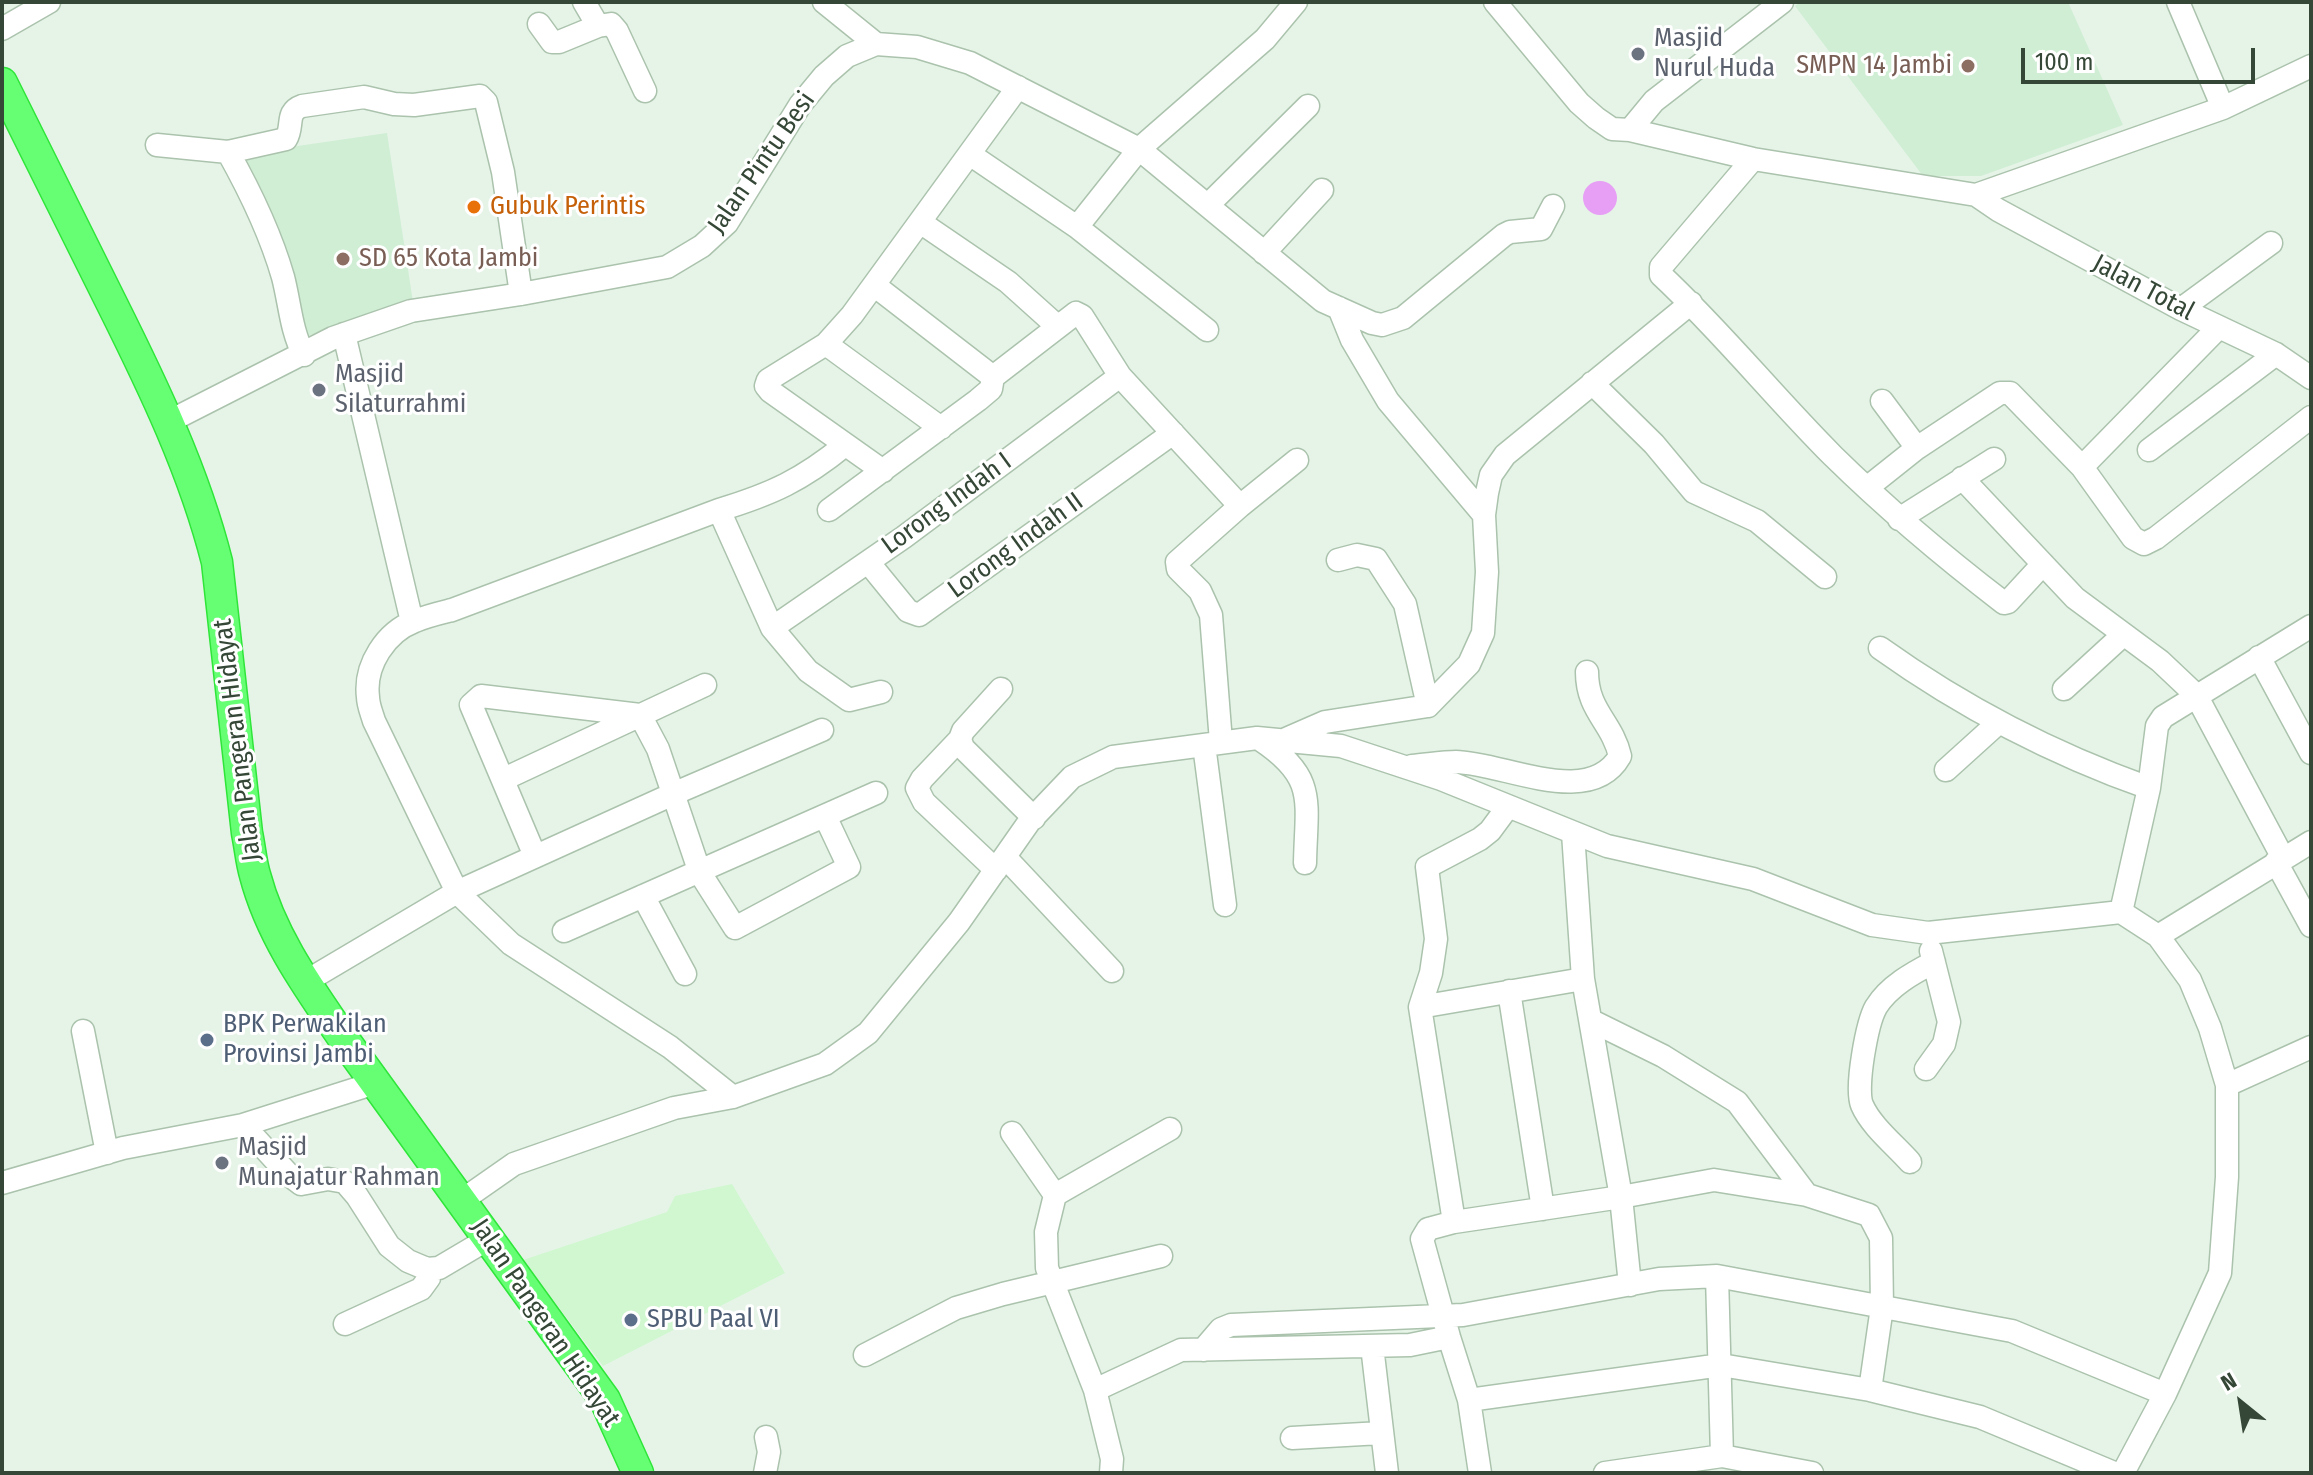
<!DOCTYPE html>
<style>
body{margin:0}
#map{position:relative;width:2313px;height:1475px;overflow:hidden;background:#e6f4e8;font-family:"Fira Sans Condensed",sans-serif}
canvas{display:block}
.frame{position:absolute;inset:0;border:4px solid #354736;pointer-events:none}
.north{position:absolute;left:2201px;top:1363px;width:80px;height:80px;-webkit-text-stroke:6px #fff;paint-order:stroke;rotate:330deg;font-size:22px;font-weight:700;line-height:32px;text-align:center;color:#354736}
.north::after{content:'';display:block;margin:auto;width:28px;height:36px;background:#354736;clip-path:polygon(50% 0,100% 100%,50% 72%,0 100%)}
.scale{position:absolute;left:2021px;top:48px;width:234px;height:36px;box-sizing:border-box;border:4px solid #354736;border-top:0;padding-left:10px;font-size:24px;line-height:28px;white-space:nowrap;color:#354736;-webkit-text-stroke:6px #fff;paint-order:stroke}
</style>
<div id="map">
<canvas width="2313" height="1475"></canvas>
<div class="frame"></div>
<div class="north">N</div>
<div class="scale">100 m</div>
</div>
<script>
const context = document.querySelector('canvas').getContext('2d');
context.lineJoin = 'round';
function fillPath(path, color) {
  context.fillStyle = color;
  context.fill(path, 'evenodd');
}
function stroke(path, color, width, dash) {
  context.strokeStyle = color;
  context.lineWidth = width;
  context.lineCap = dash ? 'butt' : 'round';
  context.setLineDash(dash || []);
  context.stroke(path);
}
function drawText(font, color, halo, rows, align = 'center') {
  context.font = font + ' "Fira Sans Condensed",sans-serif';
  context.lineWidth = 6;
  context.setLineDash([]);
  context.textBaseline = 'middle';
  context.strokeStyle = halo;
  context.fillStyle = color;
  for (const [text, x, y, turn = 0] of rows) {
    context.save();
    context.translate(x, y);
    context.rotate((+turn || 0) * Math.PI / 180);
    context.textAlign = isNaN(turn) ? turn : align;
    if (halo) context.strokeText(text, 0, 0);
    context.fillText(text, 0, 0);
    context.restore();
  }
}
const commercial = new Path2D(`
 M732,1184L785,1273L603,1366L523,1260L667,1212L675,1196Z`);
const education = new Path2D(`
 M1800,2H2068L2123,125L1981,176H1923L1795,6Z
 M387,133L413,302L301,338L236,155Z`);
const water = new Path2D(`
 M1583 198a17 17 0 1 1 34 0a17 17 0 1 1-34 0Z`);
const minor = new Path2D(`
 M584,2L598,26
 M824,2L876,44
 M1495,2L1579,103L1596,118L1612,129L1630,130L1753,159L1976,195L2223,108L2311,66
 M2178,2L2223,108
 M539,24L552,42H559L598,26L611,24L617,31L645,91
 M2,29L49,2
 M1630,130L1654,101L1782,2
 M157,145L228,152L286,139C294,126 285,112 302,106L364,97L394,104L414,105L480,96L486,102L503,172L521,294
 M228,152C251,193 270,232 283,277C290,304 291,331 304,355
 M971,155L1077,227L1207,330
 M1753,159L1661,267V275C1722,332 1774,397 1833,456C1887,509 1944,557 2004,603L2008,602L2043,564
 M1976,195L1998,210L2181,309L2276,354L2311,378
 M1208,205L1308,106
 M920,222L1008,282L1057,326
 M1077,227L1139,149L1323,301L1372,323L1382,325L1403,318L1504,235L1510,232L1541,229L1553,206
 M1264,253L1322,190
 M874,285L993,377
 M1339,308L1352,340L1388,401L1484,515
 M2181,309L2271,243
 M344,334L412,622
 M826,344L941,428
 M1592,383L1654,444L1694,492L1757,521L1825,577
 M1882,401L1917,448
 M168,422L333,338L411,311L521,294L667,267L702,246L727,223L800,105L824,76L847,56L876,44L917,47L970,63L1139,149L1265,39L1296,2
 M2149,450L2276,354
 M2082,467L2219,327
 M883,471L770,391L766,386L768,380L826,344L852,315L1018,87
 M1962,478L2075,598L2160,661L2196,695L2283,858
 M1868,487L1917,448L2000,393H2010L2082,467L2133,538L2144,544L2156,538L2311,417
 M719,510L772,628L808,671L849,700L881,692
 M829,510L978,400L991,389L993,377L1076,313L1082,316L1120,376L1240,506
 M1899,519L1994,459
 M1338,560L1357,555L1376,559L1405,604L1428,706
 M868,562L908,611L919,615L1173,433
 M772,628L904,537L1120,376
 M1880,648C1964,708 2053,754 2149,788
 M2259,657L2311,753
 M1001,689L963,731L960,739L963,748L1034,818
 M2064,689L2123,635
 M640,715L658,749L700,873L735,928L849,867L825,816
 M960,739L922,779L917,788L924,802L996,870
 M1286,739L1325,722L1428,706L1469,664L1483,633L1487,572L1484,515L1487,493L1491,475L1505,455L1691,303
 M1261,740C1318,778 1306,802 1305,863
 M1221,742L1211,615L1200,591L1178,569L1177,562L1240,506L1297,460
 M1204,745L1225,905
 M1412,766C1426,765 1442,762 1456,762C1504,763 1590,809 1620,756C1612,722 1587,711 1587,672
 M1946,770L1998,723
 M504,779L705,685
 M1573,833L1583,979L1621,1197L1630,1285
 M535,856L471,705L481,696L640,715
 M1005,857L1112,971
 M2276,862L2311,926
 M643,896L685,974
 M2121,912L2149,788L2157,726L2163,717L2311,626
 M564,931L876,793
 M2158,936L2311,842
 M305,982L457,892L673,794L822,730
 M1509,991L1543,1209
 M1420,1007L1583,979
 M1592,1021L1663,1056L1737,1102L1807,1195
 M83,1031L107,1153
 M1926,1069L1944,1044L1949,1022L1931,951
 M2227,1085L2311,1047
 M733,1097L670,1047L511,944L457,892L374,721C372,714 368,705 368,697C364,665 386,632 415,621C427,616 440,613 452,610L719,510C772,494 802,480 845,445
 M243,1125L289,1175L301,1184L328,1179L345,1182L357,1196L389,1246L408,1261L427,1269L439,1268L488,1239
 M1012,1133L1055,1195L1046,1232L1047,1268L1095,1390
 M1910,1162C1895,1145 1871,1126 1862,1105C1855,1088 1867,1023 1876,1007C1889,986 1913,973 1934,962
 M2,1183L123,1148L243,1125L375,1083
 M1055,1195L1170,1129
 M461,1201L514,1164L674,1108L733,1097L825,1064L868,1033L959,922L1029,822L1072,777L1113,757L1257,738L1341,746L1441,779L1607,846L1753,879L1872,925L1928,933L2121,912L2158,936L2190,980L2210,1028L2227,1085V1177L2220,1273L2165,1394L2123,1473
 M1454,1222L1420,1007L1431,973L1436,939L1427,867L1480,839L1490,831L1507,808
 M1717,1276L1722,1456
 M345,1324L421,1289L429,1278L427,1269
 M1372,1346L1387,1473
 M1203,1350L1221,1329L1231,1325L1463,1315L1659,1279L1717,1276L2012,1331L2165,1394
 M865,1355L956,1308L1003,1294L1161,1256
 M1469,1400L1721,1365L1870,1390L1980,1417L2114,1473
 M1292,1438L1381,1433
 M765,1473L769,1452L766,1437
 M1111,1473L1112,1459L1095,1390L1181,1350L1410,1345L1449,1337
 M1480,1473L1469,1400L1449,1337L1422,1239L1428,1229L1454,1222L1621,1197L1714,1180L1807,1195L1869,1215L1881,1238L1882,1307L1870,1390
 M1605,1473L1722,1456L1812,1473`);
const highway = new Path2D(`
 M2,83C38,156 74,229 111,302C153,386 194,471 217,562L247,833C250,847 251,862 255,875C271,936 308,987 343,1038L605,1400L638,1473`);
const markers = [
 [1638,54,8,"#6b7280"],
 [1968,66,8,"#8d6e63"],
 [474,207,8,"#e8710a"],
 [343,259,8,"#8d6e63"],
 [319,390,8,"#6b7280"],
 [207,1040,8,"#5c6f8a"],
 [222,1163,8,"#6b7280"],
 [631,1320,8,"#5c6f8a"]
];
const worshipNames = [
 ["Masjid",1654,39],
 ["Nurul Huda",1654,69],
 ["Masjid",335,375],
 ["Silaturrahmi",335,405],
 ["Masjid",238,1148],
 ["Munajatur Rahman",238,1178]
];
const educationNames = [
 ["SMPN 14 Jambi",1952,66],
 ["SD 65 Kota Jambi",359,259,"left"]
];
const streetNames = [
 ["Jalan Pintu Besi",762,163,-55],
 ["Jalan Total",2143,288,28],
 ["Lorong Indah I",947,504,-36],
 ["Lorong Indah II",1016,546,-36],
 ["Jalan Pangeran Hidayat",238,740,-97],
 ["Jalan Pangeran Hidayat",545,1323,56]
];
const foodNames = [
 ["Gubuk Perintis",490,207]
];
const serviceNames = [
 ["BPK Perwakilan",223,1025],
 ["Provinsi Jambi",223,1055],
 ["SPBU Paal VI",647,1320]
];
fillPath(commercial, '#d0f7d0');
fillPath(education, '#cfeed4');
fillPath(water, '#e69ff4');
stroke(minor, '#abc3ad', 25);
stroke(highway, '#2fe539', 33);
stroke(minor, '#fff', 22);
stroke(highway, '#66ff74', 30);
for (const [x, y, r, color] of markers) {
  const dot = new Path2D();
  dot.arc(x, y, r, 0, 2 * Math.PI);
  context.fillStyle = color;
  context.fill(dot);
  stroke(dot, '#fff', 3);
}
drawText('26px', '#5b616d', '#fff', worshipNames, 'left');
drawText('26px', '#785e54', '#fff', educationNames, 'right');
drawText('26px', '#354736', '#fff', streetNames);
drawText('26px', '#c56008', '#fff', foodNames, 'left');
drawText('26px', '#4e5e75', '#fff', serviceNames, 'left');
</script>
